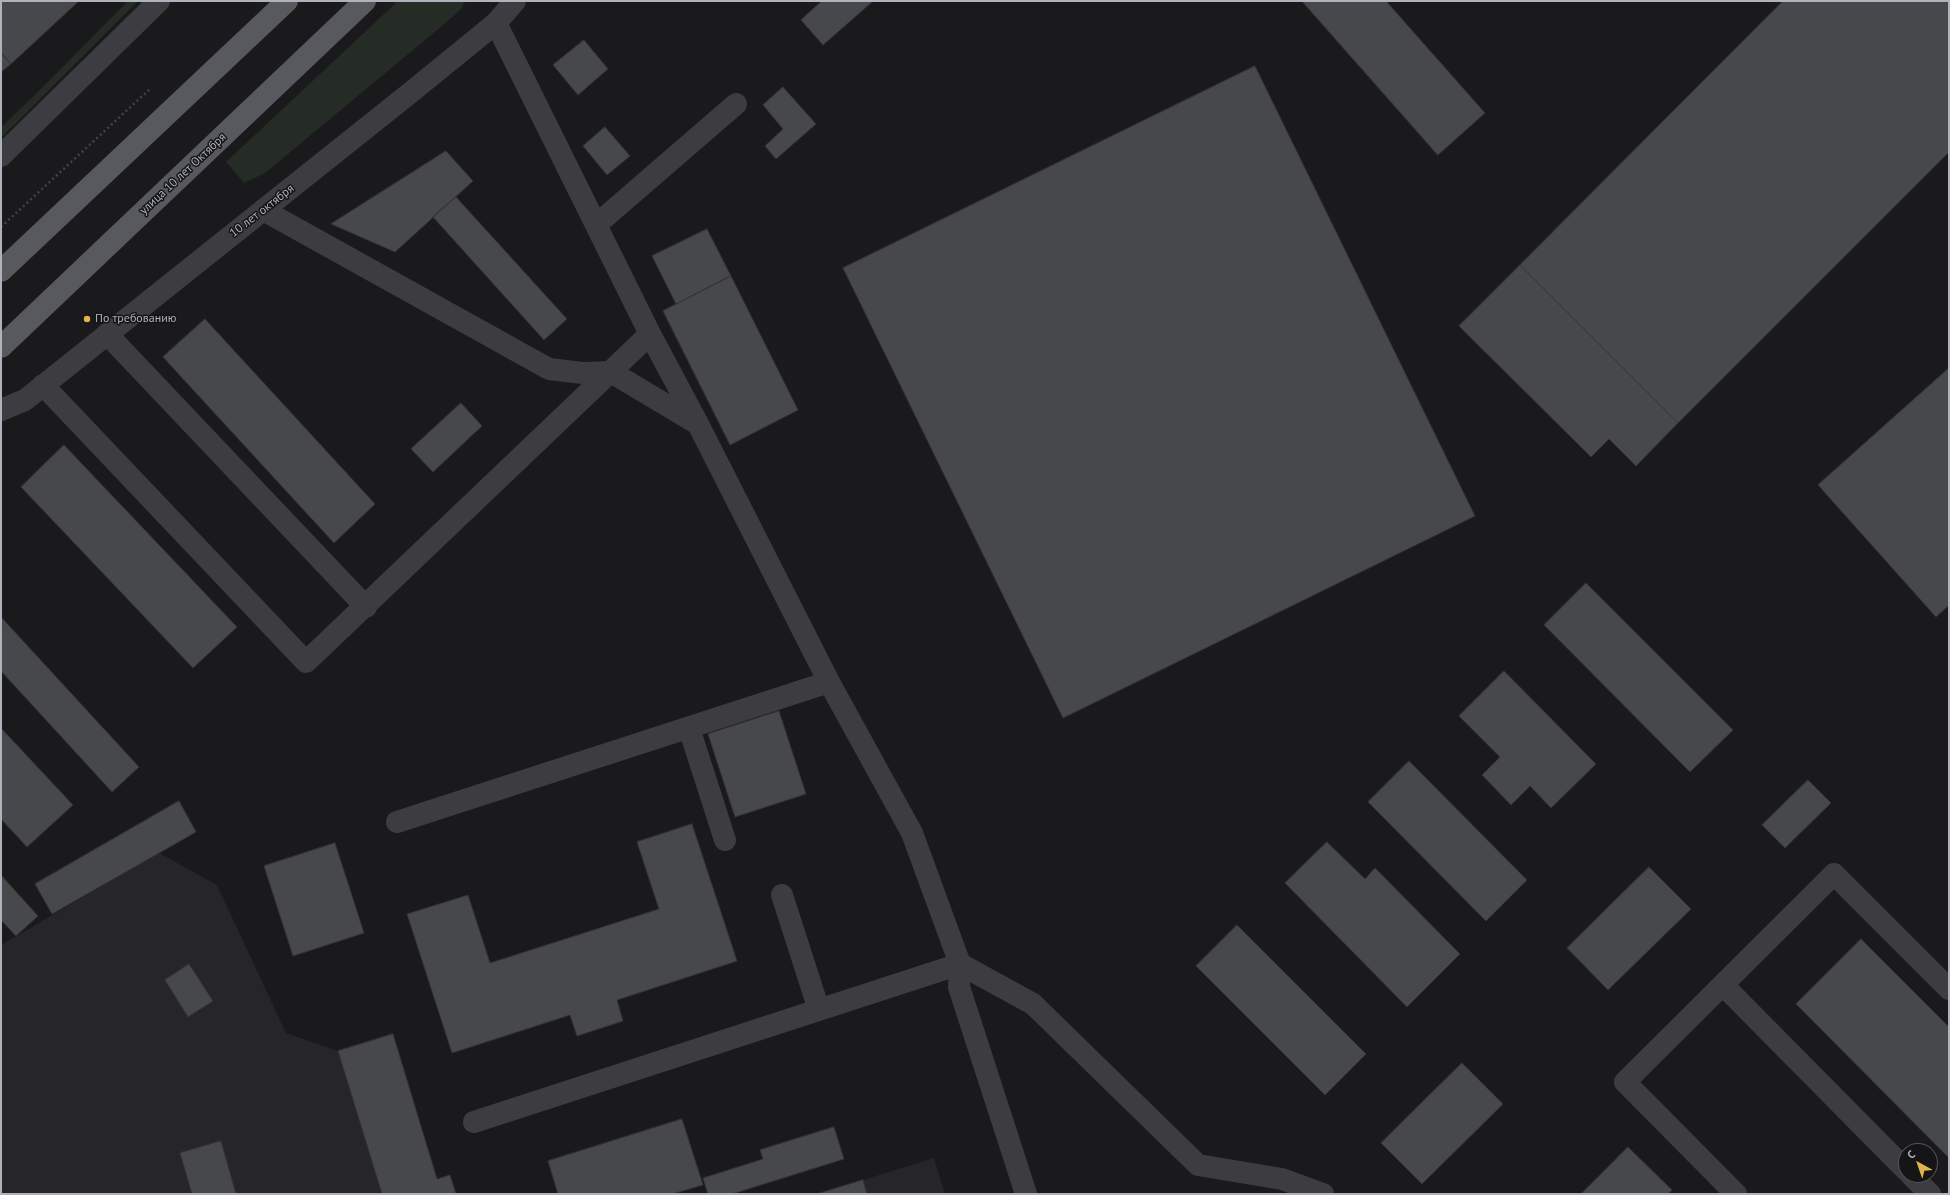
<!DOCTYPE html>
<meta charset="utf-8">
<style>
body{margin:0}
#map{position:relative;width:1950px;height:1195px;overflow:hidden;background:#1a1a1c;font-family:"PT Sans",sans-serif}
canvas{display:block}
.frame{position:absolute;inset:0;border:2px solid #aeb2ba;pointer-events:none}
.north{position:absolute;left:1898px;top:1143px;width:40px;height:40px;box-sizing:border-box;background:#151517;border:1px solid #525458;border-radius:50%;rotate:320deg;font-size:11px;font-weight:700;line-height:16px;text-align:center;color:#aeb2ba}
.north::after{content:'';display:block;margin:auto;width:14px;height:18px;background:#e1b24d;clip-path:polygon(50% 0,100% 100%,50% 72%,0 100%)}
</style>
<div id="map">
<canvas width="1950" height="1195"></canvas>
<div class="frame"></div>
<div class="north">С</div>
</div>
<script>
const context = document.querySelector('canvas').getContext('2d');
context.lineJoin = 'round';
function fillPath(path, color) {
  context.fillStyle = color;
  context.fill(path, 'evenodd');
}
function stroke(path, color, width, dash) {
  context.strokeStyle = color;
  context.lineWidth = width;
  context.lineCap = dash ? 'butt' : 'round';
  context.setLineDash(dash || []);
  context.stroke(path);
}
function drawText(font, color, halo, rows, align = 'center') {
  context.font = font + ' "PT Sans",sans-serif';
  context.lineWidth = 3;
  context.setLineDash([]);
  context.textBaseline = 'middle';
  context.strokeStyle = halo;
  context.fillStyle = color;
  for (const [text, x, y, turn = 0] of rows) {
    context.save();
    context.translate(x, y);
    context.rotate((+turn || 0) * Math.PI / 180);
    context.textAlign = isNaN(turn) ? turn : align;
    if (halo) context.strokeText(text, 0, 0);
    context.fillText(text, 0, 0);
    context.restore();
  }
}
const built = new Path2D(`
 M159,853L217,885L286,1033L338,1051L382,1194H1V945Z
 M934,1158L945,1194H817L863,1180Z`);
const green = new Path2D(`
 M128,1H138L1,138V127L33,97Z
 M398,1H465L461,9L442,26L265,173L244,183L226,162Z`);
const building = new Path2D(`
 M1,1H79L11,64L1,53Z
 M822,1H872V2L823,45L801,20Z
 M1302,1H1386L1485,113L1438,155Z
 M1783,1H1949V152L1678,423L1520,265Z
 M584,40L608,69L578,95L553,65Z
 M1,53L11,64L1,72Z
 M1255,66L1475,516L1063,718L843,268Z
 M783,87L816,124L776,159L765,146L783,129L763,105Z
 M605,127L630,156L607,175L583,146Z
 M446,151L473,181L395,252L331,224Z
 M456,197L567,319L544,340L433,217Z
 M707,229L731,276L676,304L652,256Z
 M1520,265L1678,423L1636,466L1609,439L1591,457L1459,326Z
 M731,276L798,410L730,445L663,311Z
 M205,319L375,504L334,543L163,357Z
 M1949,368V605L1936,617L1818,485Z
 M461,403L482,426L433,472L411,449Z
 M64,445L237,627L193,668L21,487Z
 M1586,583L1733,730L1690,772L1544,625Z
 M1,617L139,767L112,792L1,671Z
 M1504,671L1596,764L1551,808L1530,786L1511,805L1482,775L1500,757L1459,716Z
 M779,711L806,794L735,817L708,734Z
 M1,728L73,805L27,847L1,819Z
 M1409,761L1527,880L1486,921L1368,802Z
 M1808,780L1831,803L1785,848L1762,825Z
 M179,801L196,832L52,914L35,884Z
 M692,824L737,961L617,1000L623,1021L577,1036L570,1015L452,1053L407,914L468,895L490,963L659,909L637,842Z
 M1327,842L1365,879L1375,868L1460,954L1407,1007L1285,883Z
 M335,843L364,933L293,956L264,866Z
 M1649,867L1691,909L1608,990L1567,948Z
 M1,875L38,916L16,936L1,920Z
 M1237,925L1366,1054L1325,1095L1196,966Z
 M1861,939L1949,1027V1158L1796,1004Z
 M189,964L213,1001L188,1017L165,980Z
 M393,1034L437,1179L450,1175L456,1194H382L338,1051Z
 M1462,1063L1503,1104L1422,1184L1381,1143Z
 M682,1119L703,1185L672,1194H558L548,1161Z
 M834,1127L844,1159L732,1194H708L703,1178L763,1159L760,1150Z
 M221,1141L236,1194H192L180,1153Z
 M1628,1147L1672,1190L1668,1194H1581Z
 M863,1180L867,1194H817Z`);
const path = new Path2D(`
 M1,227L151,88`);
const minor = new Path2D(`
 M496,23L650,334L698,424L829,682L912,833L960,964L959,987L1026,1194
 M1,156L159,1
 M263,210L549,369L583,373L611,372L698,424
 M596,225L736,104
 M107,334L366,607
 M43,385L306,662L650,334
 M1,410L25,400L410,93L496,23L515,1
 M689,728L725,840
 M397,822L829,682
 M782,895L819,1010
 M1723,985L1906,1170
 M474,1122L960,964L1033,1004L1198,1165L1282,1179L1323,1194
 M1911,1175L1930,1194
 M1736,1194L1625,1082L1834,874L1949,989`);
const major = new Path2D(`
 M1,271L287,1
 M1,347L365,1`);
const markers = [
 [87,319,4,"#e1b24d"]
];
const streetNames = [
 ["улица 10 лет Октября",183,174,-43],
 ["10 лет октября",262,211,-38]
];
const poiNames = [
 ["По требованию",95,319]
];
fillPath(built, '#262629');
fillPath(green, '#242c25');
fillPath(building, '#47484c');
stroke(building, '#343438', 1);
stroke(path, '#424348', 2.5, [2, 3]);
stroke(minor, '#3c3c41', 22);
stroke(major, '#58595f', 22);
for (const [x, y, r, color] of markers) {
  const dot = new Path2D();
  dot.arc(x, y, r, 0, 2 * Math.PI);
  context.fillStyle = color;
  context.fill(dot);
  stroke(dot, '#151517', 1.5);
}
drawText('12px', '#aeb2ba', '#151517', streetNames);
drawText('12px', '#aeb2ba', '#151517', poiNames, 'left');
</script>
